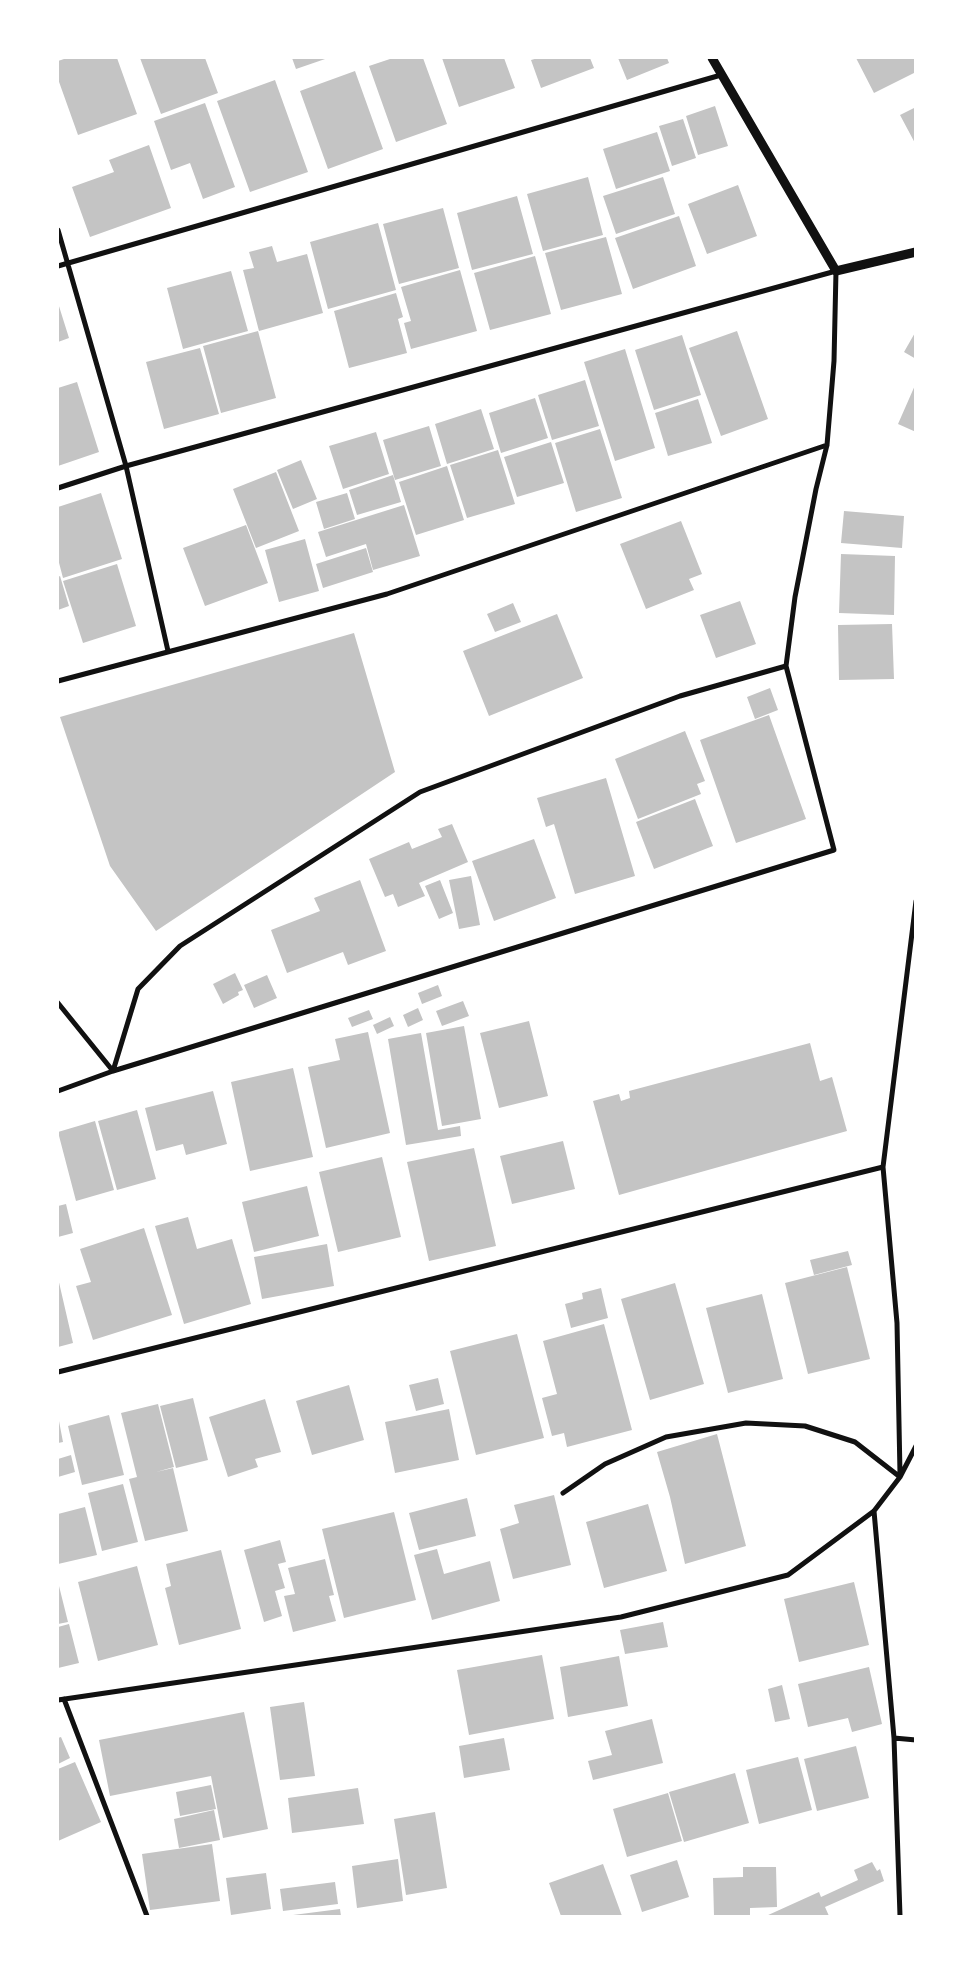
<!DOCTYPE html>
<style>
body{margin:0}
#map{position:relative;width:973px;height:1974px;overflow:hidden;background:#fff;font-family:"Source Sans 3",sans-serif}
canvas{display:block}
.frame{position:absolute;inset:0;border:59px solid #fff;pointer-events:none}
</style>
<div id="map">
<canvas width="973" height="1974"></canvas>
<div class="frame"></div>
</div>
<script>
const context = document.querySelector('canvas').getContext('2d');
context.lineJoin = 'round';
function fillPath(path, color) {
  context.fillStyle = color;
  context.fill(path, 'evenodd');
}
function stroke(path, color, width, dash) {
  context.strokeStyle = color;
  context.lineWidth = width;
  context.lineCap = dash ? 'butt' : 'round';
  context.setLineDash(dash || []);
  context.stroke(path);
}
const building = new Path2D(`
 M67,58H117L137,114L78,135L58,79V61Z
 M140,58H205L218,93L161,114Z
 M292,58H328L296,69Z
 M393,58H423L447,124L396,142L369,66Z
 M442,58H504L515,88L459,107Z
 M538,58H590L594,68L541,88L531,60Z
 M618,58H667L669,63L627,80Z
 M856,58H916V72L874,93Z
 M355,71L383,149L328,169L300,91Z
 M275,80L308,172L250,192L217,101Z
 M205,103L235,187L203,199L190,163L171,170L154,121Z
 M715,106L728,146L698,155L686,116Z
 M916,107V145L900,115Z
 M683,119L696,158L672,166L659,126Z
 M657,132L670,171L616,189L603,149Z
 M149,145L171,208L90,237L72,187L114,172L109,160Z
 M588,177L603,235L543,251L527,194Z
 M663,177L675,214L616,234L603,196Z
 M738,185L757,236L707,254L688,204Z
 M517,196L533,254L472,270L457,213Z
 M443,208L459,268L399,284L383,224Z
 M679,216L696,266L633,289L615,238Z
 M378,223L396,290L328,309L310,242Z
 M606,237L622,294L561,310L545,253Z
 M272,246L277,262L307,254L323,313L259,331L243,270L254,268L249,252Z
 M535,256L551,314L490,330L474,273Z
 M460,270L477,331L411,349L404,323L411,321L401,287Z
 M231,271L248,331L183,349L167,288Z
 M396,293L403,317L398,319L407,353L349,368L334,311Z
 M58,303L69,338L58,342Z
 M258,331L276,398L221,413L203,346Z
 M737,331L768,419L721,436L689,348Z
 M916,331V359L904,352Z
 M682,335L701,395L654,410L635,350Z
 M200,348L219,414L164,429L146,362Z
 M625,349L655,448L615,461L584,362Z
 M585,380L599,426L552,440L538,395Z
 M77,382L99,452L58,466V388Z
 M916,383V432L898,424Z
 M535,398L548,438L501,453L489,413Z
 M698,399L712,443L668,456L655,413Z
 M481,409L494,449L447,464L435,424Z
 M429,426L441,466L395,480L383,440Z
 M600,429L622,498L576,512L555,443Z
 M376,432L389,474L343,489L329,446Z
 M551,442L564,483L517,497L504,457Z
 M498,450L515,504L467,518L450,465Z
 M301,460L317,499L293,509L277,470Z
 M447,466L464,520L416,535L399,482Z
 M276,472L299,531L256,548L233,489Z
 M393,475L401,502L357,515L349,490Z
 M101,493L122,559L63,578L58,559V507Z
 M347,493L355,519L324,529L316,502Z
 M404,505L420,556L373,570L366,544L326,557L318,532Z
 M844,511L904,516L902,548L841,543Z
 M681,521L702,574L689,579L694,590L646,609L620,544Z
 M246,525L268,583L205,606L183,548Z
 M305,539L319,591L279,602L265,550Z
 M366,548L373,572L323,588L316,564Z
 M841,554L895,556L894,615L839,613Z
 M117,564L136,626L83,643L63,581Z
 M60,576L69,606L58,610V577Z
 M740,601L756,644L716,658L700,615Z
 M513,603L521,622L495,632L487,614Z
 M557,614L583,678L489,716L463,651Z
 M892,624L894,679L839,680L838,625Z
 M354,633L395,772L156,931L110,866L60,717Z
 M770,688L778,710L755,719L747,697Z
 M769,715L806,819L736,843L700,740Z
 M685,731L705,781L697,784L701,794L638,819L615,759Z
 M606,778L635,876L575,894L554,824L546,827L537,798Z
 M695,799L713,846L654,869L636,822Z
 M452,824L468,862L419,883L425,896L398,907L393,894L385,897L369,859L409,842L412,849L442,837L438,829Z
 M534,839L556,898L494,921L472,861Z
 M471,876L480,925L459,929L449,880Z
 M360,880L386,951L348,965L343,952L287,973L271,930L320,911L314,898Z
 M440,880L453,913L439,919L425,886Z
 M235,973L243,990L238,992L239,995L223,1004L213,984Z
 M267,975L277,998L254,1008L244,985Z
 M438,985L442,996L422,1004L418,993Z
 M463,1001L469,1016L442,1026L436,1011Z
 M418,1008L423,1020L408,1027L403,1015Z
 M369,1010L373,1019L352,1027L348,1018Z
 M390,1017L394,1026L377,1034L373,1025Z
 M529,1021L548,1096L499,1108L480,1033Z
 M464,1026L481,1119L442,1126L426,1033Z
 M368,1032L390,1133L326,1148L308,1067L340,1060L335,1039Z
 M421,1033L438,1130L460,1126L461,1136L406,1145L388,1039Z
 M810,1043L820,1081L832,1077L847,1131L619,1195L593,1101L619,1094L621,1101L630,1098L629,1091Z
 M293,1068L313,1157L250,1171L231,1082Z
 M213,1091L227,1144L186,1155L183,1144L156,1151L145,1108Z
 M137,1110L156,1179L117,1190L98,1121Z
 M95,1121L114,1190L76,1201L58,1132Z
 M563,1141L575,1189L512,1204L500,1156Z
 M474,1148L496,1246L429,1261L407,1162Z
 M382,1157L401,1237L338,1252L319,1172Z
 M307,1186L319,1236L254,1252L242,1202Z
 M66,1204L73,1233L58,1237V1206Z
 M188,1217L197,1249L232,1239L251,1304L184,1324L155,1226Z
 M144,1228L172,1315L93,1340L76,1286L91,1282L80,1249Z
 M327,1244L334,1286L262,1299L254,1257Z
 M848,1251L852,1265L814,1275L810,1260Z
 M847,1267L870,1359L808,1374L785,1283Z
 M58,1278L73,1343L58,1347Z
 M675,1283L704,1384L650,1400L621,1299Z
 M601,1288L608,1318L571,1328L565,1304L583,1299L582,1293Z
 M762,1294L783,1379L728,1393L706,1308Z
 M604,1324L632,1430L567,1447L564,1433L552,1436L542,1398L557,1394L543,1341Z
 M517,1334L544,1438L476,1455L450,1351Z
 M438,1378L444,1404L416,1411L409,1385Z
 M349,1385L364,1440L312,1455L296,1401Z
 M193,1398L208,1460L176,1468L160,1406Z
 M265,1399L281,1452L255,1459L258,1467L228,1477L209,1417Z
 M158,1404L174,1467L156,1472L173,1468L188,1531L145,1541L129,1479L137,1477L121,1413Z
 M449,1409L459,1460L395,1473L385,1422Z
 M109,1415L124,1475L82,1485L68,1426Z
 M58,1421H59L63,1442L58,1443Z
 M717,1434L746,1546L685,1564L670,1497L657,1452Z
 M71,1455L75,1472L58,1477V1459Z
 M123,1484L138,1542L102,1551L88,1493Z
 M554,1495L571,1565L513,1579L500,1529L519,1523L514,1505Z
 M467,1498L476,1536L419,1550L409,1513Z
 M648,1504L667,1571L604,1588L586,1522Z
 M85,1507L97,1555L58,1564V1514Z
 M394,1512L416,1600L344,1618L322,1529Z
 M280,1540L286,1562L278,1564L285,1588L275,1591L282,1616L264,1622L244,1550Z
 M437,1549L444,1574L490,1561L500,1601L432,1620L414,1555Z
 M221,1550L241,1629L179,1645L165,1588L171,1586L166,1564Z
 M325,1559L334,1595L329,1596L336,1621L293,1632L284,1596L295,1594L288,1568Z
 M137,1566L158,1645L98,1661L78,1582Z
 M58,1582L68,1622L58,1624Z
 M854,1582L869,1645L799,1662L784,1599Z
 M663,1622L668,1647L625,1654L620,1630Z
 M69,1624L79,1663L58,1668V1627Z
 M542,1655L554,1719L469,1735L457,1670Z
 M619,1656L628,1706L568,1717L560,1667Z
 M869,1667L882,1724L852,1732L848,1718L808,1727L798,1684Z
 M782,1685L790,1719L775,1722L768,1689Z
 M304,1702L315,1776L280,1780L270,1707Z
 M244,1712L268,1829L223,1838L211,1776L110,1796L99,1740Z
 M652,1719L663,1763L593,1780L588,1761L612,1755L605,1731Z
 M61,1737L70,1758L58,1764V1738Z
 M504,1738L510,1770L464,1778L459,1746Z
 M856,1746L869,1798L817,1811L804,1759Z
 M798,1757L812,1810L759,1824L746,1770Z
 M75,1762L101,1822L58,1841V1769Z
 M735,1773L749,1823L684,1842L669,1792Z
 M211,1785L216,1809L180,1816L176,1792Z
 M358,1788L364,1824L292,1833L288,1798Z
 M668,1793L682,1841L627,1857L613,1809Z
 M214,1810L220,1840L179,1848L174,1819Z
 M435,1812L447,1888L406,1895L394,1819Z
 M212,1844L220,1901L150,1910L142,1854Z
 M398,1859L403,1901L357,1908L352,1866Z
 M677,1860L689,1897L642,1912L630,1875Z
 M872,1862L877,1871L880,1869L884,1881L825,1907L829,1916H766L819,1892L821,1897L858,1880L854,1870Z
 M603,1864L622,1916H561L549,1883Z
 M743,1867H776L777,1907L750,1908V1916H714L713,1878L743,1877Z
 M266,1873L271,1909L231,1915L226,1878Z
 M335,1882L338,1904L283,1911L280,1889Z
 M340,1909L341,1916H293V1915Z`);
const minor = new Path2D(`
 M58,230L126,466L168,651
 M58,266L721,75
 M58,488L126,466L836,271L834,361L827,445L816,489L795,597L786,666L834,850L113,1071L58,1091
 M58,681L387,594L827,445
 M58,1003L113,1071
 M113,1071L138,989L180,946L420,792L680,696L786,666
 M58,1372L883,1167
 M900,1474L897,1323L883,1167L916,901
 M563,1493L605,1464L666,1437L746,1423L805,1426L855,1442L900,1477
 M874,1511L894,1738L900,1916
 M64,1699L147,1916
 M58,1700L621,1617L788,1575L874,1511L900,1477L916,1446
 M894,1738L916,1740`);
const tertiary = new Path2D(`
 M712,58L836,271L916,252`);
fillPath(building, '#c4c4c4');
stroke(minor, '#111', 5);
stroke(tertiary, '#111', 9);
</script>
